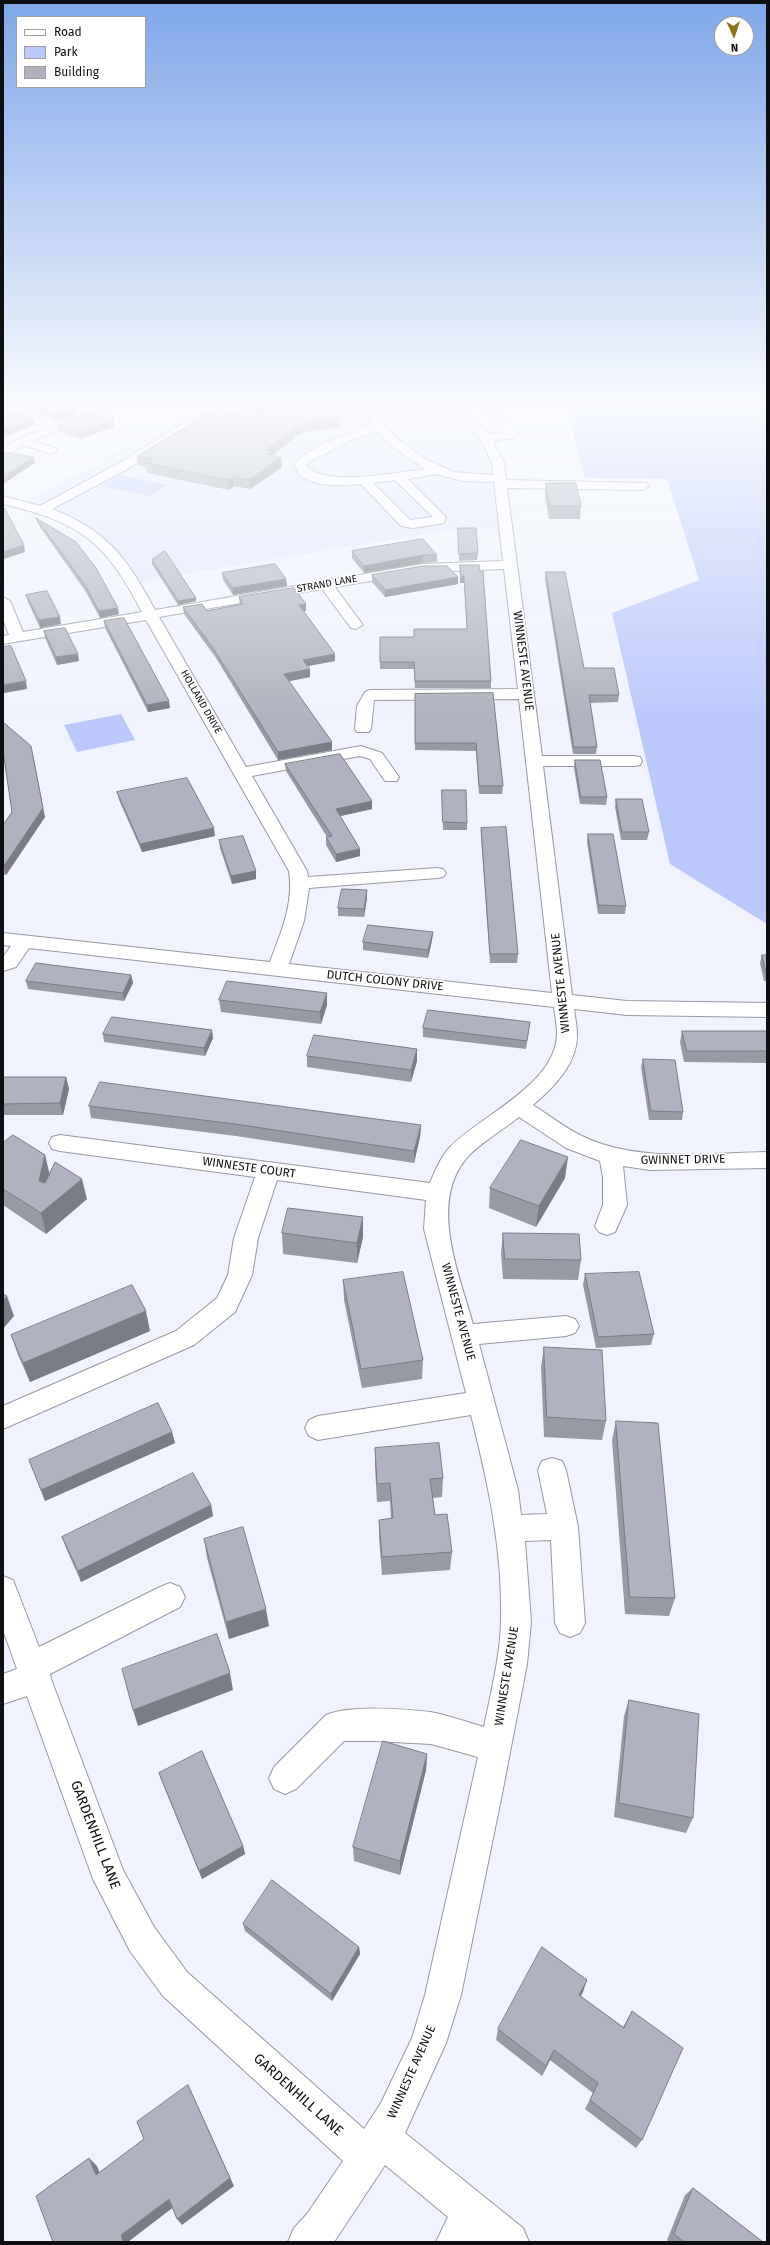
<!DOCTYPE html>
<style>
body{margin:0}
#map{position:relative;width:770px;height:2245px;overflow:hidden;background:#f0f3fd;font-family:"Fira Sans",sans-serif}
canvas{display:block}
.frame{position:absolute;inset:0;border:4px solid #0e0f13;pointer-events:none}
.legend{position:absolute;left:16px;top:16px;width:130px;height:72px;box-sizing:border-box;background:#fff;border:1px solid #9f9fa1;margin:0;padding:5px 7px;list-style:none;font-size:12px;color:#0e0f13}
.legend li{display:flex;align-items:center;gap:8px;height:20px}
.legend b{width:20px;border:1px solid #9f9fa1}
.north{position:absolute;left:714px;top:16px;width:40px;height:40px;box-sizing:border-box;background:#fff;border:1px solid #9f9fa1;border-radius:50%;rotate:177deg;font-size:11px;font-weight:700;line-height:16px;text-align:center;color:#0e0f13}
.north::after{content:'';display:block;margin:auto;width:14px;height:18px;background:#8c7519;clip-path:polygon(50% 0,100% 100%,50% 72%,0 100%)}
</style>
<div id="map">
<canvas width="770" height="2245"></canvas>
<div class="frame"></div>
<ul class="legend">
<li><b style="height:5px;background:#fff"></b>Road</li>
<li><b style="height:11px;background:#bbc8fb"></b>Park</li>
<li><b style="height:11px;background:#afb3bf"></b>Building</li>
</ul>
<div class="north">N</div>
</div>
<script>
const context = document.querySelector('canvas').getContext('2d');
context.lineJoin = 'round';
function fillPath(path, color) {
  context.fillStyle = color;
  context.fill(path, 'evenodd');
}
function stroke(path, color, width, dash) {
  context.strokeStyle = color;
  context.lineWidth = width;
  context.lineCap = dash ? 'butt' : 'round';
  context.setLineDash(dash || []);
  context.stroke(path);
}
function drawText(font, color, halo, rows, align = 'center') {
  context.font = font + ' "Fira Sans",sans-serif';
  context.lineWidth = 3.5;
  context.setLineDash([]);
  context.textBaseline = 'middle';
  context.strokeStyle = halo;
  context.fillStyle = color;
  for (const [text, x, y, turn = 0] of rows) {
    context.save();
    context.translate(x, y);
    context.rotate((+turn || 0) * Math.PI / 180);
    context.textAlign = isNaN(turn) ? turn : align;
    if (halo) context.strokeText(text, 0, 0);
    context.fillText(text, 0, 0);
    context.restore();
  }
}
const built = new Path2D(`
 M221,406H455L488,439L505,529H455L132,583L95,537L20,503L174,424Z`);
const green = new Path2D(`
 M566,406H767V924L670,864L612,613L699,580L667,479L585,478Z
 M120,475L167,485L150,496L102,486Z
 M121,714L135,740L77,752L64,725Z`);
const minor = new Path2D(`
 M3,406L44,420L46,422L40,425L3,413Z
 M99,406H115L33,441L55,448L57,450L55,452L51,454L23,445L3,457V448L18,439Z
 M228,406H244L187,430L131,467L52,509C108,531 127,558 155,610L423,564L503,561L494,482L463,481L436,474L408,479L446,517L444,523L413,528L401,526L361,484C343,485 316,488 301,476C298,473 296,468 294,465C307,446 351,433 373,425L369,419L368,406H379L381,419L386,427L401,442L424,458L453,472L493,475L492,463L481,439L450,406H462L489,434L505,432L500,424L479,406C500,406 507,419 519,435L513,438L493,441L504,463L506,480L647,483L649,486L643,490L507,488L542,756H634L640,757L642,761L640,765L634,766H543L572,995L627,1001L767,1003V1017L627,1015L574,1009C575,1017 577,1026 577,1034C578,1063 554,1087 533,1105C549,1115 565,1128 582,1136C637,1163 708,1153 767,1152V1168L650,1170L623,1166L627,1205L615,1232L607,1235L599,1232L595,1226L603,1205V1177L600,1161L566,1148L519,1117C503,1130 478,1144 465,1160C429,1205 460,1276 473,1324L566,1316L575,1319L579,1326L575,1333L566,1336L479,1344L518,1490L521,1515L547,1514L538,1470L542,1461L552,1458L562,1461L566,1470L578,1527L585,1623L580,1633L570,1637L560,1633L555,1623L551,1540L525,1541L531,1622L527,1664L502,1794L461,1995L446,2043L405,2133L523,2228L529,2242H436L448,2217L385,2165L334,2242H288L294,2228L307,2214L343,2161L163,1996L130,1951L93,1879L27,1696L3,1704V1674L17,1669L3,1630V1576L13,1580L39,1647L160,1587L170,1583L180,1587L185,1597L180,1607L50,1674L51,1679L123,1870L154,1927L187,1972L364,2129L381,2103L412,2038L425,1995L478,1757L431,1744L374,1741H344L296,1789L285,1794L274,1789L269,1778L274,1767L326,1715C350,1705 404,1709 430,1712C448,1715 466,1722 484,1727C491,1692 500,1657 501,1622C503,1551 488,1483 471,1415L318,1440L309,1436L305,1428L309,1420L318,1416L466,1393L424,1229L426,1200L277,1180L258,1238L252,1275L235,1312L194,1345L3,1429V1406L176,1331L217,1298L228,1275L234,1238L255,1177L60,1151L52,1149L49,1143L52,1137L60,1135L430,1183C435,1171 441,1156 451,1146C482,1115 556,1084 557,1034C557,1025 555,1015 554,1007L29,948L16,967L3,971V957L11,946L3,945V933L270,962C281,932 294,904 289,871L146,620L3,644V636L9,635L3,619V597L10,601L23,632L142,612C106,542 80,522 3,504V496L40,506L123,461L179,426ZM377,431L393,447L425,469C400,472 321,488 306,465L309,462L350,441ZM395,480L433,517L410,520L373,483ZM504,569L518,689L370,690L365,692L357,706L355,729L357,732H369L371,729L374,700L519,699L552,993L289,964L304,921L309,888L437,878L443,877L446,873L443,869L437,868L308,877L307,871L252,776L360,756L370,759L385,781H397L399,777L382,753L361,746L246,767L159,617L322,589L351,628L356,629L363,625L335,587L423,572Z`);
const wall = new Path2D(`
 M23,406H74L76,407V413L56,421L24,411Z
 M252,406H331L340,427L301,433L273,455V456L282,467L250,489L234,486L229,490L147,473L146,467L138,465L137,456L257,417L252,410Z
 M58,425L114,427L80,439L59,432Z
 M546,483L581,506L580,519H549L545,496Z
 M36,518L119,614L100,618L86,592L38,524Z
 M458,528L478,553L477,560L459,561L458,535Z
 M352,551L437,555V562L423,563L364,573L352,558Z
 M152,560L196,598V601L178,605L152,564Z
 M460,565H479L491,681V688H415L414,669H380V637H414L467,629L464,583H460Z
 M546,572L584,668L619,695L618,702L590,703L597,747L596,754H573L545,579Z
 M222,573L286,579L287,586L233,595L223,580Z
 M372,575L458,577V584L385,597L372,582Z
 M26,595L61,624L40,628L28,602Z
 M239,597L306,611L304,612L335,654V661L307,666L310,677L289,681L332,750L278,760L216,658L184,614L183,607L207,611L240,605Z
 M104,621L170,708L148,712L105,628Z
 M44,631L79,661L57,665L45,638Z
 M493,693L503,786L502,794H479L476,751L415,750V694Z
 M3,722L45,817L6,875L3,874V825L12,812L4,757L3,756Z
 M575,760L607,797L606,805L580,804L574,768Z
 M285,764L372,809L340,816L360,849V856L336,862L326,845V837H327L286,771Z
 M442,790L467,823V830H443Z
 M117,792L215,836L142,852L119,800Z
 M616,799L649,832L647,840H621L615,807Z
 M481,828L518,954L517,963H490L481,835Z
 M588,834L626,906L625,914H598L587,842Z
 M219,840L256,871V879L232,884L220,848Z
 M367,890V898L364,917L338,916V908Z
 M433,932L432,940L428,958L363,950V942Z
 M762,955H767V981H764L760,963Z
 M131,975L133,983L124,1001L28,989L26,981Z
 M219,1000L327,1005L321,1024L221,1012Z
 M530,1022L526,1049L423,1037V1028Z
 M682,1031H767V1063L684,1062L680,1042Z
 M103,1034L213,1038L205,1056L104,1042Z
 M417,1049V1061L411,1082L307,1067V1056Z
 M643,1059L683,1112L682,1120H649L641,1067Z
 M3,1077H66L69,1089L63,1115H3Z
 M89,1106L421,1125L420,1137L414,1163L236,1136L91,1118Z
 M3,1143L45,1155L49,1173L87,1199L46,1234L3,1205Z
 M565,1178L536,1227L489,1208L490,1188Z
 M363,1217V1237L357,1263L283,1254L282,1233Z
 M503,1233L581,1260L578,1280L503,1279L501,1253Z
 M585,1274L654,1334L651,1345L596,1348L583,1285Z
 M343,1280L423,1360L422,1379L362,1388L344,1300Z
 M150,1331L30,1382L18,1355L11,1335Z
 M544,1347L606,1421L602,1440L544,1437L541,1367Z
 M616,1421L675,1598L669,1616L625,1614L612,1440Z
 M172,1432L175,1443L45,1501L29,1460Z
 M375,1448L443,1478L442,1497L433,1498L435,1515L452,1552L450,1570L382,1575L379,1538V1520L391,1519L390,1501L377,1502L375,1467Z
 M211,1505L213,1516L81,1582L66,1548L62,1537Z
 M204,1539L269,1626L229,1639L207,1558Z
 M629,1700L693,1818L686,1833L614,1817L624,1716Z
 M427,1754L426,1770L400,1875L354,1861L353,1847Z
 M159,1773L243,1846L245,1854L202,1879L162,1782Z
 M243,1924L359,1947L360,1954L332,2001L245,1931Z
 M587,1980L580,1996L623,2027L632,2011L642,2140L636,2148L585,2109L593,2093L550,2060L542,2076L496,2040L498,2029Z
 M693,2188L763,2242H669L667,2240L685,2195Z`);
const shadedWall = new Path2D(`
 M76,407V413L56,421L55,415Z
 M340,418V427L301,433L273,455V460L267,464L266,450L301,424Z
 M34,419L35,425L3,437V430Z
 M113,420L114,427L80,439L79,433Z
 M34,457L35,463L3,484V477Z
 M281,457L282,467L250,489L249,480Z
 M233,477L234,486L229,490L228,480Z
 M24,545L25,552L4,559L3,552Z
 M423,555V563L364,573V566Z
 M464,576V583H460L461,577Z
 M458,577V584L385,597V590Z
 M286,579L287,586L233,595V588Z
 M196,598V601L178,605V601Z
 M306,604V611L299,612V605Z
 M118,608L119,614L100,618L99,611Z
 M60,617L61,624L40,628L39,620Z
 M78,654L79,661L57,665L56,657Z
 M335,654V661L303,667V660Z
 M310,669V677L285,682L284,674Z
 M26,681L27,689L4,693L3,685Z
 M169,701L170,708L148,712L147,705Z
 M332,742V750L278,760V752Z
 M33,755L45,817L6,875L4,866Z
 M372,801V809L336,817V809Z
 M214,828L215,836L142,852L140,844Z
 M360,849V856L336,862V854Z
 M256,871V879L232,884L231,876Z
 M367,890V898L364,917V909Z
 M433,932L432,940L428,958V950Z
 M131,975L133,983L124,1001L123,993Z
 M327,993V1005L321,1024L320,1012Z
 M212,1030L213,1038L205,1056L204,1048Z
 M417,1049V1061L411,1082V1070Z
 M66,1077L69,1089L63,1115L60,1103Z
 M421,1125L420,1137L414,1163V1151Z
 M45,1155L50,1176L44,1201L39,1181Z
 M568,1157L565,1178L536,1227L539,1206Z
 M82,1179L87,1199L46,1234L41,1213Z
 M363,1217V1237L357,1263V1243Z
 M7,1296L14,1316L3,1329V1301Z
 M146,1311L150,1331L30,1382L23,1363Z
 M172,1432L175,1443L45,1501L41,1490Z
 M211,1505L213,1516L81,1582L78,1571Z
 M266,1609L269,1626L229,1639L226,1622Z
 M230,1673L233,1690L138,1726L133,1710Z
 M427,1754L426,1770L400,1875V1861Z
 M243,1846L245,1854L202,1879L199,1871Z
 M359,1947L360,1954L332,2001L331,1994Z
 M587,1980L583,1992L575,2007L579,1995Z
 M554,2050L550,2060L542,2076L546,2066Z
 M188,2085L234,2186L182,2225L177,2219Z
 M89,2158L97,2166L104,2183L96,2175Z
 M169,2199L175,2206L128,2242H123L121,2235Z`);
const building = new Path2D(`
 M28,406H74L76,407L55,415Z
 M255,406H331L340,418L301,424L266,450L273,451L267,454L281,457L249,480L233,477L228,480L146,463L152,459L137,456L213,411L264,418Z
 M12,412L34,419L3,430V417Z
 M89,412L113,420L79,433L58,425Z
 M3,452L34,457L3,477Z
 M546,483H576L581,506H550Z
 M3,508L5,509L24,545L3,552Z
 M36,518L76,542L96,568L118,608L99,611L85,585Z
 M458,528H476L478,553L459,554Z
 M423,539L437,555H423L364,566L352,551Z
 M165,551L196,598L178,601L152,560Z
 M275,564L286,579L233,588L222,573Z
 M460,565H479V571H483L491,681H415L414,662H380V637H414V629H467L464,576L461,577Z
 M423,566H447L458,577L385,590L372,575Z
 M546,572H565L584,668H614L619,695H589L597,747H574Z
 M294,588L306,604L299,605L335,654L303,660L310,669L284,674L332,742L278,752L215,651L183,607L202,604L207,611L243,604L239,597Z
 M47,591L60,617L39,620L26,595Z
 M124,618L169,701L147,705L104,621Z
 M65,628L78,654L56,657L44,631Z
 M11,646L26,681L3,685V647Z
 M493,693L503,786H479L476,743H415V694Z
 M3,722L31,746L43,808L4,866H3V825L12,812L3,751Z
 M340,754L372,801L336,809L360,849L336,854L326,837L332,836L285,764Z
 M575,760H600L607,797H581Z
 M187,778L214,828L140,844L117,792Z
 M442,790H466L467,823L443,822Z
 M616,799H642L649,832H622Z
 M506,827L518,954H490L481,828Z
 M588,834H613L626,906L599,905Z
 M243,836L256,871L231,876L219,840Z
 M342,889L367,890L364,909L338,908Z
 M368,925L433,932L428,950L363,942Z
 M762,955H767V973L766,972Z
 M36,963L131,975L123,993L26,981Z
 M227,981L327,993L320,1012L219,1000Z
 M428,1010L530,1022L527,1041L423,1028Z
 M112,1017L212,1030L204,1048L103,1034Z
 M682,1031H767V1051H687Z
 M314,1035L417,1049L411,1070L307,1056Z
 M643,1059L675,1060L683,1112L651,1111Z
 M3,1077H66L60,1103L3,1104Z
 M100,1082L421,1125L414,1151L235,1124L89,1106Z
 M13,1135L45,1155L39,1181L45,1183L55,1162L82,1179L41,1213L3,1189V1143Z
 M521,1140L568,1157L539,1206L490,1188Z
 M288,1208L363,1217L357,1243L282,1233Z
 M503,1233L579,1234L581,1260L505,1259Z
 M403,1272L423,1360L361,1369L343,1280Z
 M639,1272L654,1334L598,1337L585,1274Z
 M132,1285L146,1311L23,1363L11,1335Z
 M3,1294L7,1296L3,1301Z
 M544,1347L602,1350L606,1421L547,1417Z
 M158,1403L172,1432L41,1490L29,1460Z
 M616,1421L658,1423L675,1598L630,1597Z
 M439,1443L443,1478L430,1479L435,1515L447,1514L452,1552L382,1557L379,1520L393,1518L390,1483L377,1484L375,1448Z
 M193,1473L211,1505L78,1571L62,1537Z
 M243,1527L266,1609L226,1622L204,1539Z
 M217,1634L230,1673L133,1710L122,1669Z
 M629,1700L699,1714L693,1818L619,1803Z
 M383,1741L427,1754L400,1861L353,1847Z
 M202,1751L243,1846L199,1871L159,1773Z
 M272,1880L359,1947L331,1994L243,1924Z
 M542,1947L587,1980L579,1995L624,2028L632,2011L683,2048L642,2140L590,2100L598,2083L554,2050L546,2066L498,2029Z
 M188,2085L230,2178L177,2219L169,2199L121,2235L123,2242H53L36,2196L89,2158L96,2175L144,2139L137,2122Z
 M693,2188L763,2242H684L674,2234Z`);
const farStreetnames = [
 ["STRAND LANE",327,584,-10],
 ["HOLLAND DRIVE",201,702,60]
];
const streetNames = [
 ["WINNESTE AVENUE",523,661,83],
 ["DUTCH COLONY DRIVE",385,981,6],
 ["WINNESTE AVENUE",561,983,-96],
 ["GWINNET DRIVE",683,1160,-1],
 ["WINNESTE COURT",249,1168,8],
 ["WINNESTE AVENUE",458,1312,75],
 ["WINNESTE AVENUE",507,1676,-81],
 ["WINNESTE AVENUE",412,2072,-66]
];
const nearStreetnames = [
 ["GARDENHILL LANE",95,1835,69],
 ["GARDENHILL LANE",298,2095,42]
];
fillPath(built, '#e2e7fc');
fillPath(green, '#bbc8fb');
stroke(minor, '#9599a4', 2);
fillPath(minor, '#fff');
fillPath(wall, '#969aa4');
fillPath(shadedWall, '#7a7d86');
fillPath(building, '#afb3bf');
stroke(building, '#7a7d86', 1);
const sky = context.createLinearGradient(0, 0, 0, 721);
sky.addColorStop(0, '#7fa7e9');
sky.addColorStop(0.56, '#f8fafe');
sky.addColorStop(1, '#f8fafe00');
context.fillStyle = sky;
context.fillRect(0, 0, 770, 721);
drawText('10px', '#0e0f13', '#fff', farStreetnames);
drawText('12px', '#0e0f13', '#fff', streetNames);
drawText('14px', '#0e0f13', '#fff', nearStreetnames);
</script>
